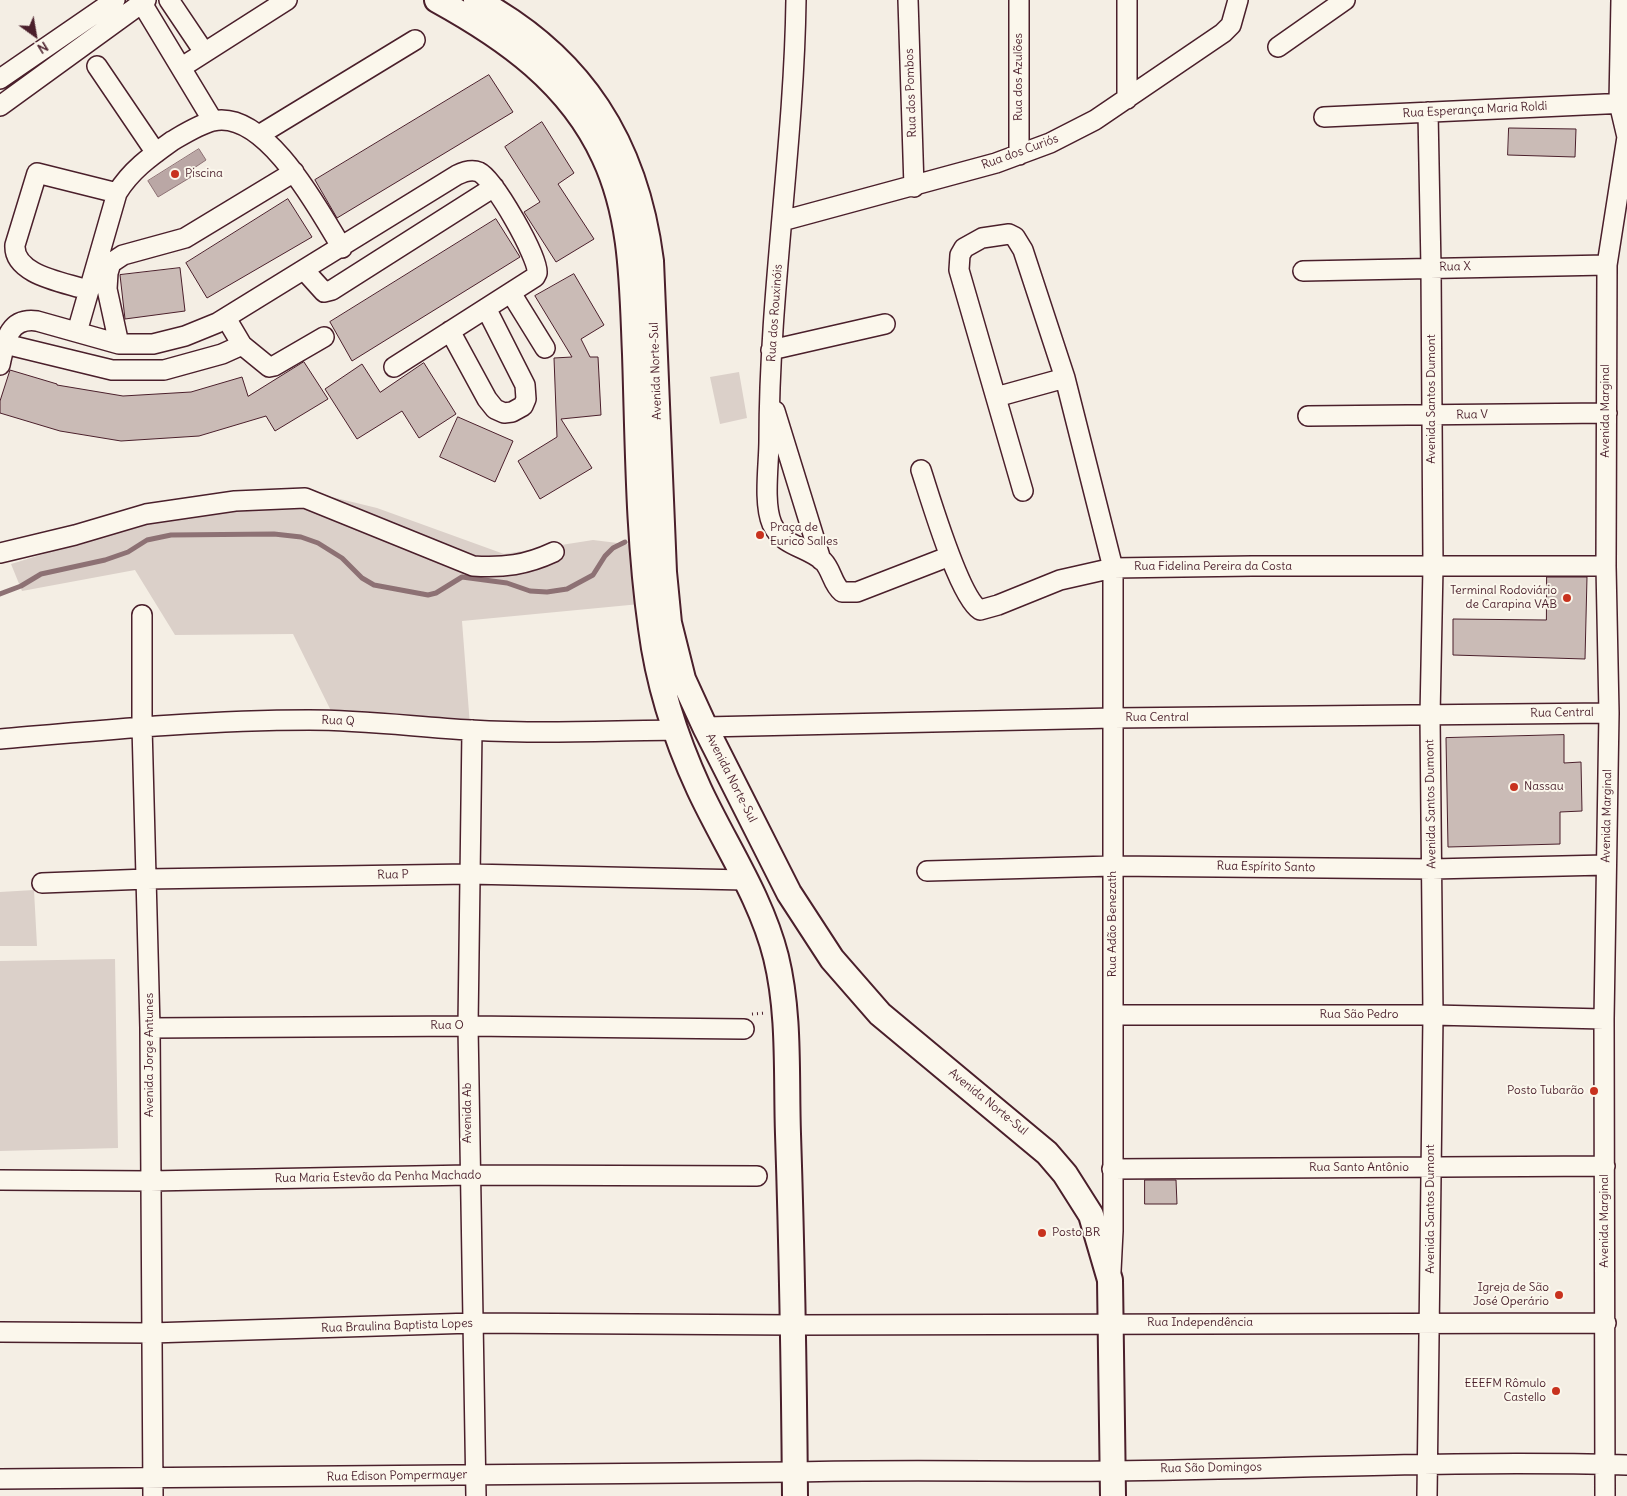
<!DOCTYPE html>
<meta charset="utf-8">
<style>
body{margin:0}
#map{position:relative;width:1627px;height:1496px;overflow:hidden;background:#f4eee4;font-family:Delius,sans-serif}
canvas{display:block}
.north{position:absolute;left:10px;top:10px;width:50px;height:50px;-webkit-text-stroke:4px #fbf7ec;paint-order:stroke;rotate:148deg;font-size:14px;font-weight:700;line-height:20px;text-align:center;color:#4a1f2b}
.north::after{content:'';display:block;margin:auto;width:18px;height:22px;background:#4a1f2b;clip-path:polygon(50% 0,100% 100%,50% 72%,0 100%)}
</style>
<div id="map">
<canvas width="1627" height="1496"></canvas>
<div class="north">N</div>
</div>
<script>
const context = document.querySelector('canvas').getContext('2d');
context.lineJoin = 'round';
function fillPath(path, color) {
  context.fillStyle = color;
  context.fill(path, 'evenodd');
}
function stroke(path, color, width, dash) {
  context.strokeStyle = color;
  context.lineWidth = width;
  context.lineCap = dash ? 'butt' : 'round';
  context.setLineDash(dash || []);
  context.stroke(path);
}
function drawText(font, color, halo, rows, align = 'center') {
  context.font = font + ' Delius,sans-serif';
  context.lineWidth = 4;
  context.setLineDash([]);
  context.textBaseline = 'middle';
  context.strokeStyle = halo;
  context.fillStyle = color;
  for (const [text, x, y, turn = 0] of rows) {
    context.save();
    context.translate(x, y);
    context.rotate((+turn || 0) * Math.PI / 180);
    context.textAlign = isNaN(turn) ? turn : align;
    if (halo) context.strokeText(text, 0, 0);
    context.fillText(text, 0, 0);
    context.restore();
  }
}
const green = new Path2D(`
 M739,372L747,418L720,424L710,377Z
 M303,490L377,508L504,554L593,540L634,545L640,604L462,621L470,726L338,725L293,634L175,635L135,570L22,591L11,564L83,542L191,500Z
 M34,890L37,946H0V892Z
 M115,959L118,1148L0,1151V961Z`);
const water = new Path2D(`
 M199,149L206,160L188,172L191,177L158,197L148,181Z`);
const stream = new Path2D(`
 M0,594L21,586L41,574L105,560L128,552L147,540L171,535L274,534L301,537L318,543L342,558L362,578L374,585L428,595L436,593L462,577L507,583L530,591L547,592L567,589L593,575L605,556L613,548L625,542`);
const building = new Path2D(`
 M489,75L513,112L337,218L315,180Z
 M542,122L574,173L558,184L594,239L556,262L524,212L540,202L505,147Z
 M1509,128L1576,129L1575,157L1508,155Z
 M288,199L312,237L207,298L186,263Z
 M496,219L520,257L352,361L330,322Z
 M180,268L185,311L125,319L120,275Z
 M574,274L604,325L581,339L590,357H598L601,415L561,419L592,468L540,499L518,461L557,437L554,358L572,357L535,296Z
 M304,362L328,399L275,431L266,416L199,436L121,441L60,431L0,413V401L10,370L57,384V385L123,396L191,392L242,377L248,396Z
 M424,363L456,414L419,438L402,411L357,439L325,389L362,364L380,392Z
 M458,417L513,441L495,482L440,457Z
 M1547,577H1587L1585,659L1453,655V619L1546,620Z
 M1564,735V763L1581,762L1582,811L1560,812V844L1448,847L1446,738Z
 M1145,1180H1176L1177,1204H1145Z`);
const path = new Path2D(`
 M752,1014L766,1013`);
const minor = new Path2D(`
 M140,0L213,121
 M169,0L204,52
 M796,0C794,147 769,293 769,441C769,464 763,503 772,524C783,547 806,546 823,561C832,570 832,584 842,592H857L950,556
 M908,0L914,187
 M1621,0L1619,103L1627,137
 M1278,47L1345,0
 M97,66L156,153
 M182,67L287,0
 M0,79L115,0
 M1127,99V0
 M0,106L146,0
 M1324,117L1627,103
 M259,135L415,40
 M1019,155V0
 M782,221L996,163L1050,143L1095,120L1223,33L1231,25L1238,0
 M305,271L324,292L332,290L494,187
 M1303,271L1607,265
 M87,290C64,282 13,275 15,245L37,173L117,193
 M511,293L545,348
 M450,331L487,399L495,409L504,413L512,412L523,406L526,399L525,385L487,310
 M77,332L117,193C131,170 151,156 172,141C184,134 200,124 213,121C266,109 320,212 342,248
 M5,344L112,370H164L222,354L242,345L226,318
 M119,344L107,289L108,273L111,263L123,255L185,238L294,172
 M242,345L269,367L274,366L324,337
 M771,350L885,324
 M0,365C5,342 8,317 37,321L119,344H153L185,336L217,323L457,175C463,172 472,169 479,172C494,179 539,258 537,273L535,277L394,367
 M996,397L1065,378
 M775,411L821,560
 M1308,416L1607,413
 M921,470C930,497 959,597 980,610L998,605L1060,580L1113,568L1252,566H1606
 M1023,491L959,270L960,255L964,248L982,238L1009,234L1015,237L1023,250L1065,378L1113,568V1231L1111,1271
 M0,553L75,535L146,514L235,501L305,498L473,566C504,568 526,565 554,552
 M142,615V726L150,1028L153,1496
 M705,727L1113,718L1609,713
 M472,730L468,1026L476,1496
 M0,739C103,730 206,720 309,720C364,720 417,727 471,730C539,734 608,731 675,730
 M927,871L1112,866L1432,869L1606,865
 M42,883L147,879L469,874L745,880
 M1113,1015H1433L1604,1019
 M150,1028L468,1026L744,1029
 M1112,1169L1605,1166
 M0,1180L150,1181L469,1175L757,1176
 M0,1332L151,1333L473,1323L794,1325L1606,1323
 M0,1479L795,1472C901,1469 1006,1472 1112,1471C1284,1469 1455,1460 1627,1465
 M1427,1496L1433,1015L1430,716L1433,567L1431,268L1428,112
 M1605,1496L1604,1019L1609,713L1606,566L1607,265L1627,137`);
const major = new Path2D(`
 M437,0C506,38 570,83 604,157C633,219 632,287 635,354C638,445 638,537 651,628C658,683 676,739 699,789C725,845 761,897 776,957C790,1014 786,1075 788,1134C792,1254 794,1375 795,1496
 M476,0C582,57 636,143 651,261L664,572L669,623L683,679L705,727L789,893L832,959L880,1014L1047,1153L1065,1174L1091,1215L1110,1280L1113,1496`);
const markers = [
 [175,174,5,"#c8321e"],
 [760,535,5,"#c8321e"],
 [1567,598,5,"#c8321e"],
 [1514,787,5,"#c8321e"],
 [1594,1091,5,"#c8321e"],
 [1042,1233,5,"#c8321e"],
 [1559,1295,5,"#c8321e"],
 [1556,1391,5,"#c8321e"]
];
const streetNames = [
 ["Rua dos Azulões",1019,77,-90],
 ["Rua dos Pombos",911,93,-92],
 ["Rua Esperança Maria Roldi",1475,110,-3],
 ["Rua dos Curiós",1020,152,-20],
 ["Rua X",1455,267,-1],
 ["Rua dos Rouxinóis",775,313,-86],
 ["Avenida Norte-Sul",656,371,-92],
 ["Avenida Santos Dumont",1432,399,-90],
 ["Avenida Marginal",1606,411,-90],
 ["Rua V",1472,415,-1],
 ["Rua Fidelina Pereira da Costa",1213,567],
 ["Rua Central",1562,713,-1],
 ["Rua Central",1157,718],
 ["Rua Q",338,721,2],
 ["Avenida Norte-Sul",731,778,63],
 ["Avenida Santos Dumont",1431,804,-91],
 ["Avenida Marginal",1607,816,-89],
 ["Rua Espírito Santo",1266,867,1],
 ["Rua P",393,875,-1],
 ["Rua Adão Benezath",1113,924,-90],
 ["Rua São Pedro",1359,1015],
 ["Rua O",447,1026],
 ["Avenida Jorge Antunes",150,1055,-90],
 ["Avenida Norte-Sul",988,1102,39],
 ["Avenida Ab",468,1113,-90],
 ["Rua Santo Antônio",1359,1168],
 ["Rua Maria Estevão da Penha Machado",378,1177,-1],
 ["Avenida Santos Dumont",1431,1209,-90],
 ["Avenida Marginal",1605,1221,-90],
 ["Rua Independência",1200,1323],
 ["Rua Braulina Baptista Lopes",397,1326,-2],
 ["Rua São Domingos",1211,1468,-1],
 ["Rua Edison Pompermayer",397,1476,-1]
];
const poiNames = [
 ["Piscina",185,174],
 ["Praça de",770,528],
 ["Eurico Salles",770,542],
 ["Terminal Rodoviário",1557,591,"right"],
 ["de Carapina VAB",1557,605,"right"],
 ["Nassau",1524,787],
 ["Posto Tubarão",1584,1091,"right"],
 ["Posto BR",1052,1233],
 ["Igreja de São",1549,1288,"right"],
 ["José Operário",1549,1302,"right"],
 ["EEEFM Rômulo",1546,1384,"right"],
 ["Castello",1546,1398,"right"]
];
fillPath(green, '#dbd0c9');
fillPath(water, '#baa7a5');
stroke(water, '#8d7174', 1);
stroke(stream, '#8d7174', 5);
fillPath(building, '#cabbb6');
stroke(building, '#4a1f2b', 1);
stroke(minor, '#4a1f2b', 22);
stroke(major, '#4a1f2b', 28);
stroke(path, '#4a1f2b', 3, [1, 4]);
stroke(minor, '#fbf7ec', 19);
stroke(major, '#fbf7ec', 24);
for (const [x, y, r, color] of markers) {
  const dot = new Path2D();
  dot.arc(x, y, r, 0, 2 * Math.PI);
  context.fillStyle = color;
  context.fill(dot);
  stroke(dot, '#fbf7ec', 2);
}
drawText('12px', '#4a1f2b', '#fbf7ec', streetNames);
drawText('12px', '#4a1f2b', '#fbf7ec', poiNames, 'left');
</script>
